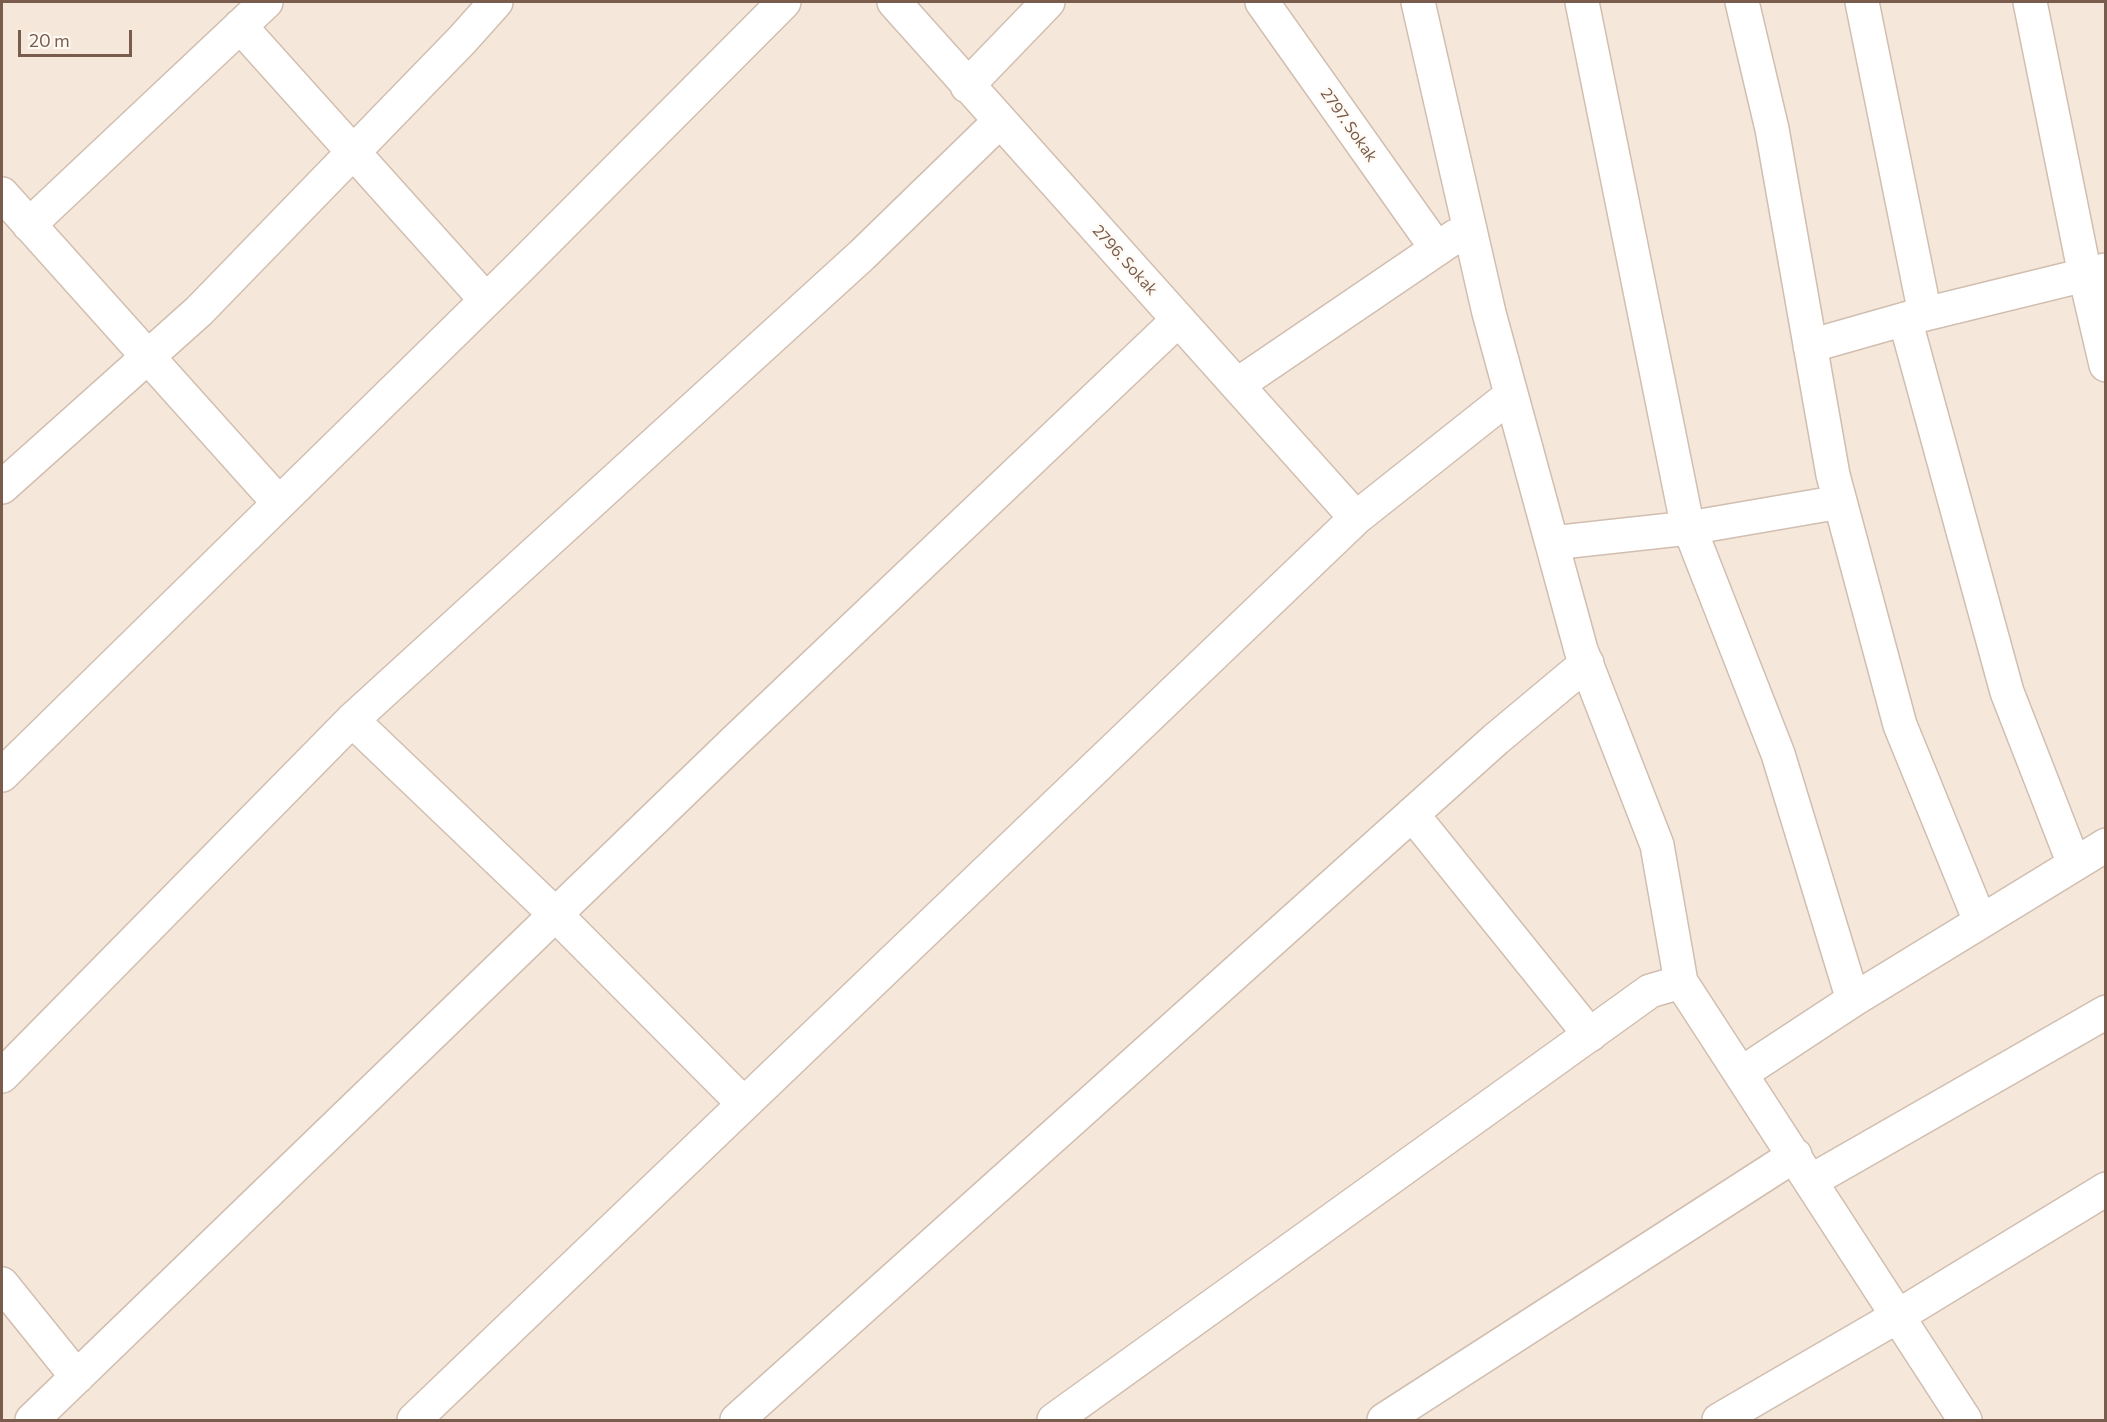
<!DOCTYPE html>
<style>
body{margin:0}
#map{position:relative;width:2107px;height:1422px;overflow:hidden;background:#fdf6ec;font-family:Commissioner,sans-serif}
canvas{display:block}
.frame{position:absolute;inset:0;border:3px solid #7a5c4d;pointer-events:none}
.scale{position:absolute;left:18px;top:30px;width:114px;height:27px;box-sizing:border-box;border:3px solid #7a5c4d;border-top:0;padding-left:8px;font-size:18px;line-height:21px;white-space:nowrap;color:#7a5c4d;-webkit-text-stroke:4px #fffaf3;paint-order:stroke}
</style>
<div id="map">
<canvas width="2107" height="1422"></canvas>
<div class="frame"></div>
<div class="scale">20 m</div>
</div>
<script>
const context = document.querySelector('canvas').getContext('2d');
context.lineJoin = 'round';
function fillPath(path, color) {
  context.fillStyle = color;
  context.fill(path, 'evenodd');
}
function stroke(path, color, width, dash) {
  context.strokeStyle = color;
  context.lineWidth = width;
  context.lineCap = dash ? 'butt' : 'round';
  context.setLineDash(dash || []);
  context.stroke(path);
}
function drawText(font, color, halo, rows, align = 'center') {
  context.font = font + ' Commissioner,sans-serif';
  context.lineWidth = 4.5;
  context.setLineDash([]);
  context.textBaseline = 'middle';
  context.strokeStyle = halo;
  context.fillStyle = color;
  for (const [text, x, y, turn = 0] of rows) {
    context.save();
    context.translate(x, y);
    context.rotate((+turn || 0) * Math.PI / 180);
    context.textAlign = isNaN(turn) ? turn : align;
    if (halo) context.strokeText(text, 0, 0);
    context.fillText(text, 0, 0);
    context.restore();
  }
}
const residential = new Path2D(`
 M2,2H2105V1420H2Z`);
const minor = new Path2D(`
 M894,2L1356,518
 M1262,2L1437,249
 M1418,2L1489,313L1581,650L1657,845L1681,982L1965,1420
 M1582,2L1686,519L1778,754L1853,1000
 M1742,2L1772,129L1833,475L1900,725L1980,921
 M1862,2L1925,314
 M2030,2L2085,275L2106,365
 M240,26L486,300
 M967,86L1048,2
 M2,194L279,503
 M29,225L266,2
 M1905,319L2007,692L2074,864
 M1810,346L1905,319L2105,270
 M1237,385L1456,236
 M2,487L199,311L462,40L496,2
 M1552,543L1689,528L1840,502
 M352,720L556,915L744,1104
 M2,775L518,269L784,2
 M1412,814L1590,1035
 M1742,1073L1853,1000L2106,845
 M2,1076L352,720L862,255L1000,121
 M1811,1181L2106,1012
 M2,1284L77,1377
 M32,1420L735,741L1178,320
 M414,1420L1356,518L1511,395
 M737,1420L1496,739L1587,663
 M1054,1420L1650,991L1681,982
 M1384,1420L1795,1155
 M1719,1420L1898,1316L2106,1189`);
const streetNames = [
 ["2797. Sokak",1349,125,55],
 ["2796. Sokak",1125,260,48]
];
fillPath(residential, '#f5e8da');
stroke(minor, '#d1beb0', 36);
stroke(minor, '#fff', 33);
drawText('16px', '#7a5c4d', '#fffaf3', streetNames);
</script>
